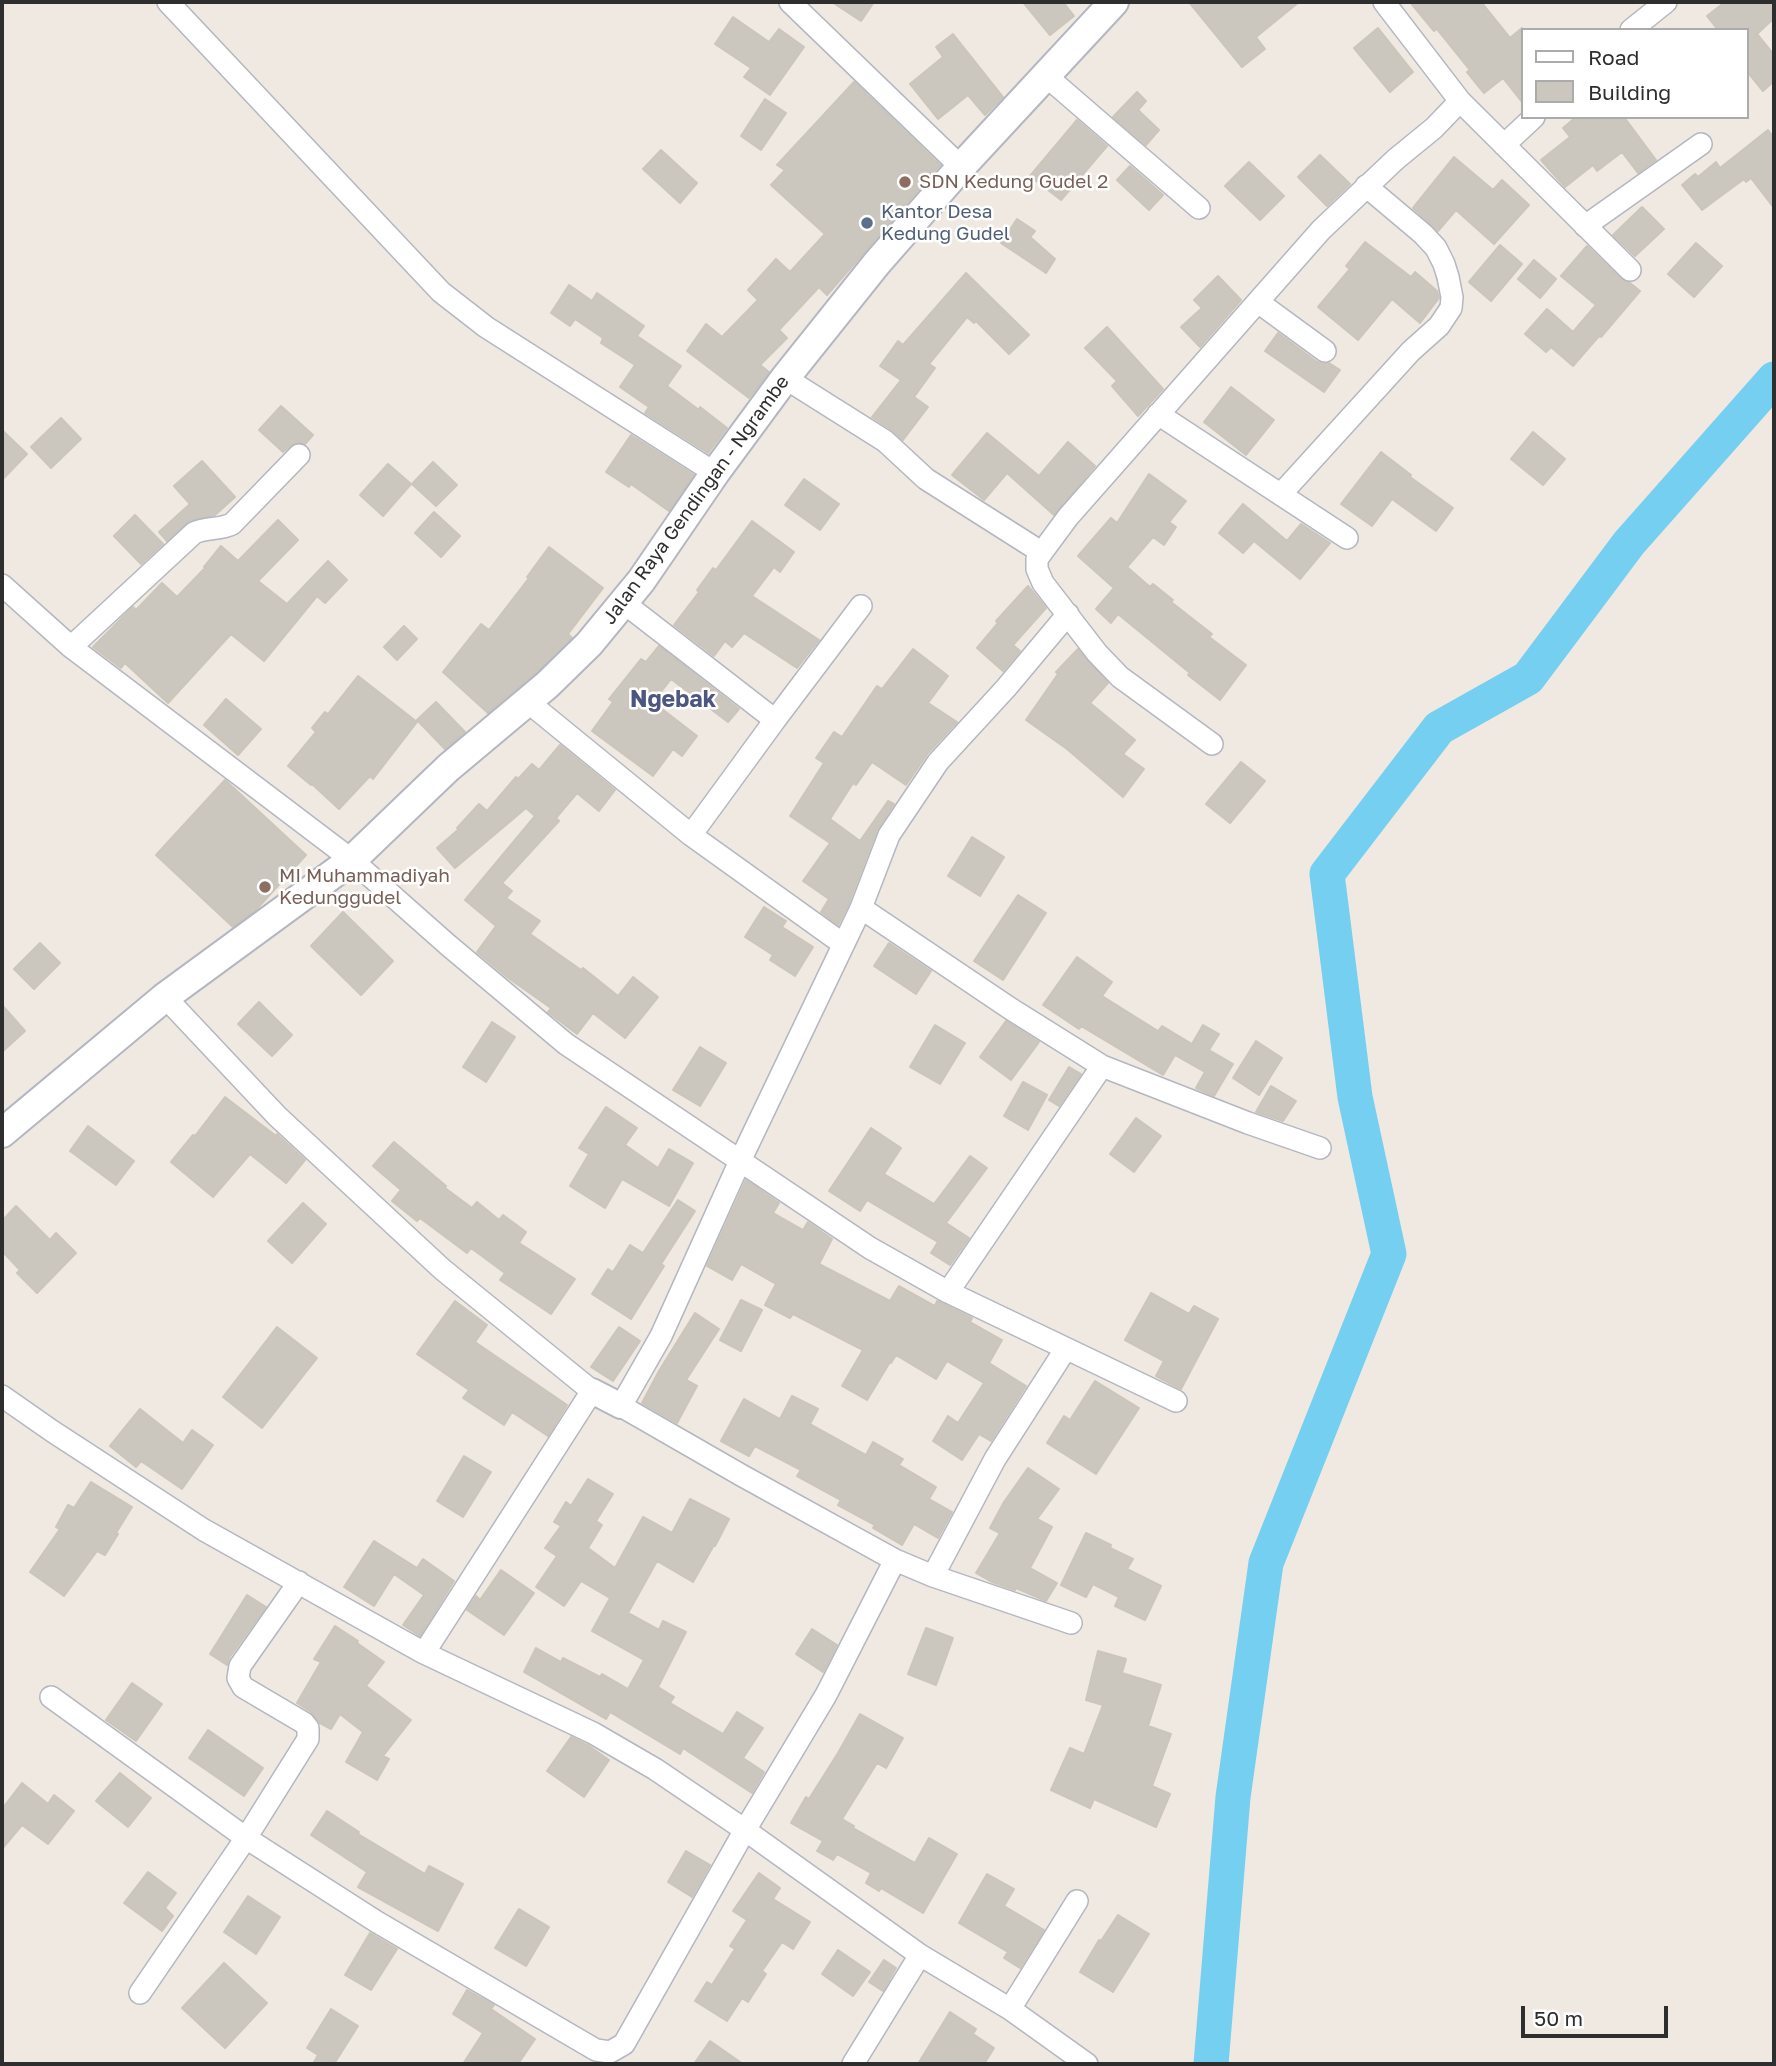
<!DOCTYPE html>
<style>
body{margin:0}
#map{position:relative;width:1776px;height:2066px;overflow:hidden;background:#efe9e1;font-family:"Golos Text",sans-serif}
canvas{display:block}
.frame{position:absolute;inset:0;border:4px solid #2e2e2e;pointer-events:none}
.legend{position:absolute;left:1521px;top:28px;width:228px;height:91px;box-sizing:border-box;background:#fff;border:2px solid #ababab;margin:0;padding:9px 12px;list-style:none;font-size:21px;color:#2e2e2e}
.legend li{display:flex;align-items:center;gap:14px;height:35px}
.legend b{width:35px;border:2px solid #ababab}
.scale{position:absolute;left:1521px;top:2006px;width:147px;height:32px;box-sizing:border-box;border:4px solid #2e2e2e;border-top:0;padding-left:9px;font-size:21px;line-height:24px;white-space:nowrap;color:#2e2e2e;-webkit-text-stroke:5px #fff;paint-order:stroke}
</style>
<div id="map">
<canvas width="1776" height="2066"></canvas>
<div class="frame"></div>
<ul class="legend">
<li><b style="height:9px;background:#fff"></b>Road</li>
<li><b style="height:19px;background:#cbc7bf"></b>Building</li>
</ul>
<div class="scale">50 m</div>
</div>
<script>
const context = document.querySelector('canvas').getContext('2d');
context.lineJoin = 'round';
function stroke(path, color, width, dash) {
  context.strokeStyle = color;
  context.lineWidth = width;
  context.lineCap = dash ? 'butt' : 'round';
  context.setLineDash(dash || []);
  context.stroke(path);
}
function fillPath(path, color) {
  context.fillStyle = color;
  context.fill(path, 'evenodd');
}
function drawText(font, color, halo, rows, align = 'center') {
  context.font = font + ' "Golos Text",sans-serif';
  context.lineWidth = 5;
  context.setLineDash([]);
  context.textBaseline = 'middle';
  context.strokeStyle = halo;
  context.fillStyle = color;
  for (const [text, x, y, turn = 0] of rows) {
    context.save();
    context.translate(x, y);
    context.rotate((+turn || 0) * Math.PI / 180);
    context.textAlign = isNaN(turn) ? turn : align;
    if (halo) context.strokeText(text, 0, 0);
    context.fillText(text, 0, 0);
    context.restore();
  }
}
const river = new Path2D(`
 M1211,2064L1233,1797L1266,1563L1389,1254L1355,1097L1327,874L1439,728L1528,678L1629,543L1774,379`);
const building = new Path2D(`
 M832,2H874L861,21Z
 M1023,2H1063L1074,16L1050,35Z
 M1189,2H1299L1256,37L1265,49L1242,67Z
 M1410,2H1481L1510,38L1522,28V102L1503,78L1484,93L1467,72L1470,70L1437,29L1434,31Z
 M1725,2H1774V18L1757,34L1774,55V81L1763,91L1746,70V30H1718L1707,16Z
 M733,17L769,42L779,29L804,47L770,95L744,77L751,68L715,44Z
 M1378,28L1413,72L1390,92L1354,48Z
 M953,34L1003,97L985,115L968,95L938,119L910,84L943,57L936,47Z
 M854,82L940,165L827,295L819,287L779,330L787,338L760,365L769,372L749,398L687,351L706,324L722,337L758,300L748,290L776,259L790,272L825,234L771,185L785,170L777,165Z
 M1137,92L1146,101L1138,110L1159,130L1146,145L1113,117Z
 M765,99L786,113L761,150L741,136Z
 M1576,117H1624L1656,160L1638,173L1622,152L1597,171L1593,165L1565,187L1541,160L1570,137L1563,128Z
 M1077,120L1107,146L1061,200L1030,176Z
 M1768,130L1774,138V208L1751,178L1746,182L1744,179L1702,210L1682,185L1695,174L1698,177L1716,162L1720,168Z
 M661,150L697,183L680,203L643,169Z
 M1320,155L1350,184L1327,206L1298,177Z
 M1454,157L1493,190L1502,180L1529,205L1494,244L1456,210L1438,231L1413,208Z
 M1249,162L1284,196L1260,220L1225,186Z
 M1130,166L1163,195L1149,210L1117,180Z
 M1642,207L1664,229L1635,256L1613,235Z
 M1017,219L1035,231L1030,237L1055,259L1046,273L1001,243Z
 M1365,242L1411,277L1415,272L1437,291L1439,298L1420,323L1392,299L1358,340L1318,307L1350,269L1346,266Z
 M1696,243L1722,266L1694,297L1668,274Z
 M1500,245L1522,264L1491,301L1469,282Z
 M1587,246L1621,279L1630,283L1640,291L1601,337L1599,336L1573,366L1551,347L1546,352L1525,334L1547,309L1573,332L1596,305L1561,276Z
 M1534,260L1556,279L1540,298L1518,279Z
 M966,273L1029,335L1009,354L976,321L974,323L967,317L929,364L935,368L914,397L928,407L903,440L892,430L872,417L901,380L880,366L898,341L903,345Z
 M1218,276L1241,300L1200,347L1181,327L1202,308L1194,300Z
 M569,285L592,301L597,293L644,326L637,336L681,366L667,386L699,410L700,407L727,428L708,453L645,413L649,407L620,387L635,365L601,343L603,338L575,319L570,326L551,313Z
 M1107,327L1163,389L1138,416L1112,386L1117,381L1085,348Z
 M1278,333L1317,362L1323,364L1329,363L1340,370L1324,392L1265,351Z
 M1231,387L1274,420L1246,455L1204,422Z
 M281,406L313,435L305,444L295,443L283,452L259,430Z
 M61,418L81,439L51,468L31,447Z
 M2,430L27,454L2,480Z
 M1533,432L1565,459L1543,485L1511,459Z
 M987,433L1039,476L1068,442L1095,466L1054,515L1007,473L984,500L952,475Z
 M631,435L694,475L669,511L631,484L629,487L606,472Z
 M1381,452L1411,475L1410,477L1453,508L1436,531L1392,499L1372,526L1341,504Z
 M202,461L235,497L215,515L189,521L167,541L159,532L190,504L174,486Z
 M433,462L457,485L436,506L412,484Z
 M388,464L411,484L383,516L360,495Z
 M1149,474L1186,501L1169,522L1176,527L1164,545L1153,537L1127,567L1150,587L1153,584L1173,600L1171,602L1212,634L1209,637L1246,665L1220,700L1188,675L1190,673L1118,614L1111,623L1096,609L1114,588L1078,556L1111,518L1117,523Z
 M804,479L839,504L820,530L785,505Z
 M1243,504L1287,541L1301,524L1330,543L1300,579L1254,541L1243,553L1219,533Z
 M434,512L460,536L441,557L415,533Z
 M135,515L163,544L141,564L114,536Z
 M278,520L298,540L258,581L287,604L328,561L347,580L325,603L317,596L264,661L231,634L168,703L125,663L121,668L93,647L133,607L136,610L162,583L177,597L205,568L204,567L221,546L238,561Z
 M752,521L794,552L780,572L774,567L752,596L819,640L797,668L744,633L732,647L725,641L714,656L674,625L699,592L697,590L713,568L716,570Z
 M549,547L603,588L568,634L572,638L536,673L488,713L443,672L481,624L489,630L529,578L527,577Z
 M1028,586L1046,608L1013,645L1020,651L1003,671L977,648L998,623L996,621Z
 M404,626L417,639L397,660L384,647Z
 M659,646L739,709L728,722L671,679L653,702L697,736L682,756L673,749L653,776L592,731L613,702L609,699L641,659L646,662Z
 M913,649L948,676L928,703L957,722L928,753L906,785L872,762L856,785L853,783L830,819L860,841L888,801L894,804L877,830L849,903L838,925L821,912L829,899L803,881L830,843L790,816L824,763L816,758L834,732L842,737L877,686L882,689Z
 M1078,649L1108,683L1090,703L1135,740L1123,754L1144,769L1123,797L1067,749L1026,720L1058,674L1056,672Z
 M358,676L417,722L373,779L370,776L339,809L312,784L311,785L288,766L316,732L312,728L325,712L328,714Z
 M226,699L261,729L238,755L204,725Z
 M436,702L465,732L445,749L417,720Z
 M560,745L615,790L599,811L577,793L556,818L559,821L502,883L512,891L506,898L540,921L530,934L581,970L583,968L618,996L633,977L658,997L625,1038L593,1013L577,1034L548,1012L551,1008L507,977L477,952L496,926L465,900L535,816L526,808L455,868L437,848L459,829L457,828L479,804L487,811L516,777L518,779L532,764L539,770Z
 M1241,762L1265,781L1230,823L1206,804Z
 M225,780L306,855L254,912L233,927L156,855Z
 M972,837L1004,857L980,896L948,876Z
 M1018,895L1046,913L1003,980L974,961Z
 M764,907L786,921L782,927L813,947L795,976L770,960L773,955L745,937Z
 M343,912L393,961L361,995L311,946Z
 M40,943L60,963L34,989L14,969Z
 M889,943L931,971L916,994L874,966Z
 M1077,957L1112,982L1102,996L1158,1031L1162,1026L1192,1044L1203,1025L1219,1034L1209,1050L1233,1064L1214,1096L1196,1088L1205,1072L1175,1055L1163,1075L1081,1026L1079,1029L1043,1005Z
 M259,1002L292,1035L272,1056L238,1024Z
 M2,1005L25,1031L2,1052Z
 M1006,1021L1039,1042L1011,1080L980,1057Z
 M492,1022L515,1037L486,1082L463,1067Z
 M935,1025L965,1043L940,1084L910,1067Z
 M1256,1041L1282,1058L1259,1095L1233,1078Z
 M700,1047L726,1063L700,1106L673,1090Z
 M1069,1067L1081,1074L1059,1106L1049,1100Z
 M1023,1082L1047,1095L1028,1130L1004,1116Z
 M1271,1086L1296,1101L1283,1121L1256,1112Z
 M225,1097L276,1136L277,1134L280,1137L305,1160L286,1183L250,1154L213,1197L171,1162L193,1135L195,1136Z
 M606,1107L637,1128L625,1145L658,1168L669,1149L693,1163L669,1206L622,1179L605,1208L570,1186L589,1154L579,1148Z
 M1136,1118L1161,1136L1134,1172L1110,1154Z
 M88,1126L134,1161L116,1185L70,1151Z
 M871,1128L901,1148L884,1174L934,1204L970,1156L987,1168L946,1223L969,1238L950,1265L931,1253L938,1242L867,1200L860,1211L829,1191Z
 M394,1142L446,1186L445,1188L472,1208L477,1202L499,1220L503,1215L526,1232L519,1243L575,1279L551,1314L500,1280L505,1273L471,1248L467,1253L420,1218L417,1221L392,1201L401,1190L373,1166Z
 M746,1180L779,1203L773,1213L803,1230L808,1222L832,1239L819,1264L890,1301L899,1286L935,1306L937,1301L972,1318L970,1322L1002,1340L989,1363L1026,1386L991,1441L979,1434L962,1460L933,1441L948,1416L958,1423L984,1383L947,1361L936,1379L896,1355L891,1363L890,1362L867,1400L842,1386L863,1350L793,1314L790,1318L765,1305L776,1284L741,1264L732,1280L707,1266Z
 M678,1200L695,1211L661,1264L664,1266L631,1319L592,1294L608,1269L613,1272L630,1245L643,1253Z
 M303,1203L326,1224L292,1263L268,1241Z
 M16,1206L50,1240L56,1233L76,1253L37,1293L17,1273L20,1270L2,1251V1221Z
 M1151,1293L1189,1314L1194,1306L1218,1319L1181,1389L1156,1376L1164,1361L1125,1340Z
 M741,1300L762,1310L741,1351L720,1340Z
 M455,1301L487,1325L475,1342L567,1405L548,1436L512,1412L504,1425L463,1398L469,1390L417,1354Z
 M695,1313L719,1329L686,1380L697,1386L677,1423L642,1403L659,1371Z
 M277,1327L317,1358L262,1428L223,1397Z
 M619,1327L640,1341L613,1381L591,1367Z
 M1095,1381L1139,1408L1096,1474L1047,1443L1064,1416L1070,1420Z
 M792,1396L818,1409L810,1424L866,1455L873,1442L903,1459L899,1465L936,1487L929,1499L952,1512L938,1538L914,1524L902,1545L873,1528L875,1525L838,1505L841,1500L797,1476L801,1470L755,1446L749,1456L721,1441L744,1399L780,1419Z
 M140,1409L183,1443L192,1430L213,1445L182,1489L141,1461L136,1467L110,1446Z
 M464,1456L491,1472L463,1517L437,1501Z
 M1028,1468L1059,1489L1037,1519L1052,1527L1030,1568L1057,1583L1046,1601L1016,1588L1015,1590L992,1582L976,1573L1000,1533L990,1528L1004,1502Z
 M588,1479L613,1494L596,1521L602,1525L588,1548L615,1568L643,1517L672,1533L690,1499L729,1519L715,1546L714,1545L693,1582L657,1561L628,1613L659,1630L663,1621L686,1632L658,1687L674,1697L670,1703L723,1734L737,1712L763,1728L743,1758L764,1772L752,1793L683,1748L680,1754L610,1712L606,1719L524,1672L536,1648L561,1662L563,1658L600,1677L602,1674L628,1689L644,1660L592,1631L610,1598L581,1581L564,1606L536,1587L557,1556L545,1548L561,1526L554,1522L566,1502L571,1506Z
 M91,1482L132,1507L116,1533L118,1534L105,1555L97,1551L64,1596L30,1572L60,1529L56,1527L68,1505L74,1508Z
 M1086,1533L1111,1545L1110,1548L1133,1559L1127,1569L1161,1586L1145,1620L1115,1606L1119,1597L1093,1584L1086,1597L1061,1585Z
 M374,1541L417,1568L423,1559L454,1581L420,1636L403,1625L424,1595L394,1574L374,1606L344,1587Z
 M501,1570L534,1593L504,1635L467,1610L476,1596L480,1600Z
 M247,1595L266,1607L229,1658L227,1665L210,1654Z
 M335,1626L358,1641L357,1643L384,1662L366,1686L411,1720L383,1756L389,1759L377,1780L346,1762L363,1732L340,1714L331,1729L320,1723L311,1712L297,1703L321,1662L314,1659Z
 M926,1628L953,1638L936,1685L908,1674Z
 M812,1629L837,1645L823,1672L796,1654Z
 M1098,1651L1126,1659L1122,1673L1161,1685L1148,1726L1171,1734L1152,1786L1170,1794L1156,1827L1094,1799L1090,1808L1051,1790L1070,1748L1084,1754L1103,1705L1086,1700Z
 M132,1683L162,1704L136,1741L106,1720Z
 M860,1714L903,1738L886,1768L877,1763L842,1819L854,1826L853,1828L915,1863L929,1838L957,1854L923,1913L881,1888L879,1891L866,1883L871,1873L837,1854L833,1860L817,1851L823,1841L791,1823L806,1797L809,1799L838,1753Z
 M208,1730L263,1768L244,1796L189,1758Z
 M571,1737L589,1746L609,1760L584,1797L547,1771Z
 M120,1773L151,1798L128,1827L96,1801Z
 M22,1783L48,1804L54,1795L74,1811L48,1844L22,1825L2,1849V1809Z
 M327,1811L359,1832L358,1834L425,1874L429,1866L463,1884L438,1931L358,1887L367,1872L311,1835Z
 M686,1851L710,1865L692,1897L668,1882Z
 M148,1872L176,1893L165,1908L173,1916L162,1931L124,1903Z
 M759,1873L780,1888L773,1899L810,1922L793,1949L782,1942L762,1971L766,1974L748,2002L742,1998L727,2021L695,2001L707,1982L712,1985L735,1949L730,1946L747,1920L733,1911Z
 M987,1874L1014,1889L1004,1906L1044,1930L1020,1968L1004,1958L1008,1952L959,1923Z
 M248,1896L280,1917L256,1954L224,1932Z
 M519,1909L549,1927L526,1966L495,1948Z
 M1118,1915L1149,1934L1113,1992L1080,1972L1099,1940L1101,1941Z
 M370,1933L397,1949L371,1990L345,1975Z
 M838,1950L870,1972L853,1996L822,1974Z
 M884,1960L896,1968L883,1991L869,1982Z
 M224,1963L267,2003L225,2048L182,2008Z
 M467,1990L494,2005L491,2009L535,2039L518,2064H463L483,2033L453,2014Z
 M331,2009L358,2026L334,2064H313L318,2055L307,2048Z
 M950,2012L976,2029L973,2034L994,2048L984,2064H918Z
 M710,2041L743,2064H694Z`);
const minor = new Path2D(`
 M168,2L441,292L486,327L715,473
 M790,2L961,167
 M1631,30L1666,2
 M1045,75L1199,208
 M1460,101L1630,270
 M1504,145L1534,117
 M1585,226L1701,144
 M1258,302L1325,351
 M785,378L885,441L926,479L1041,552
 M1158,414L1347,538
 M1281,494L1411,351L1439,326L1451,308L1452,297L1448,277L1444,264L1436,248L1423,234L1366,186
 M2,585L71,647L352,860L448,945L566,1044L870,1248L948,1292L1176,1401
 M624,603L775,720L861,606
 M1068,614L1006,688L938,762L889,835L861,908L740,1161L661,1336L621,1406L741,1475L895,1560L933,1576L1071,1623
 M71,647L194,533C206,527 220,530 232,524L299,455
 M528,702L691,835
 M775,720L691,835L843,944
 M1212,744L1120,677L1097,653L1043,583L1037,569V559L1068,517L1321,230L1396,159L1434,128L1460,101L1384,2
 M861,908L1011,1009L1102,1066L1248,1123L1320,1148
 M165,997L277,1116L442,1269L592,1391L424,1653
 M948,1292L1102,1066
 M2,1396L52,1431L204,1530L424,1653L593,1733L655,1769L745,1830L920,1955L1010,2009L1087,2064
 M933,1576L995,1459L1065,1350
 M51,1697L246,1838L377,1922L596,2050L610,2052L624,2044L745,1830L826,1695L895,1560
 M140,1993L246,1838L308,1739V1728L304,1723L243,1687L238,1678L240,1666L299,1582
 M1010,2009L1077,1901
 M853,2064L920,1955`);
const tertiary = new Path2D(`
 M592,1391L621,1406`);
const secondary = new Path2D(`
 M2,1133L165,997L352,860L448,768L547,685L589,644L641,581L715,473L785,378L877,263L961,167L1114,2`);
const markers = [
 [905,182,7,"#8d6e63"],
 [867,223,7,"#5c6f8a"],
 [265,887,7,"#8d6e63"]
];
const educationNames = [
 ["SDN Kedung Gudel 2",919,182],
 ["MI Muhammadiyah",279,876],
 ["Kedunggudel",279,898]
];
const serviceNames = [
 ["Kantor Desa",881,212],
 ["Kedung Gudel",881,234]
];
const streetNames = [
 ["Jalan Raya Gendingan - Ngrambe",696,500,-54]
];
const quarterNames = [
 ["Ngebak",673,700]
];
stroke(river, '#75cff0', 35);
fillPath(building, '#cbc7bf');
stroke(building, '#cbc5ba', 2);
stroke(minor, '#b4b7c1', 24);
stroke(tertiary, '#b4b7c1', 28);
stroke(secondary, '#b4b7c1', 32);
stroke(minor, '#fff', 21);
stroke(tertiary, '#fff', 24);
stroke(secondary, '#fff', 28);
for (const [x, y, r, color] of markers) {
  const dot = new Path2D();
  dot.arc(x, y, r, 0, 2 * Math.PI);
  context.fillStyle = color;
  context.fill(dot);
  stroke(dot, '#fff', 2.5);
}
drawText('19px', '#785e54', '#fff', educationNames, 'left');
drawText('19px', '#4e5e75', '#fff', serviceNames, 'left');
drawText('19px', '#2e2e2e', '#fff', streetNames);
drawText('bold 23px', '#4d5680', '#fff', quarterNames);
</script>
